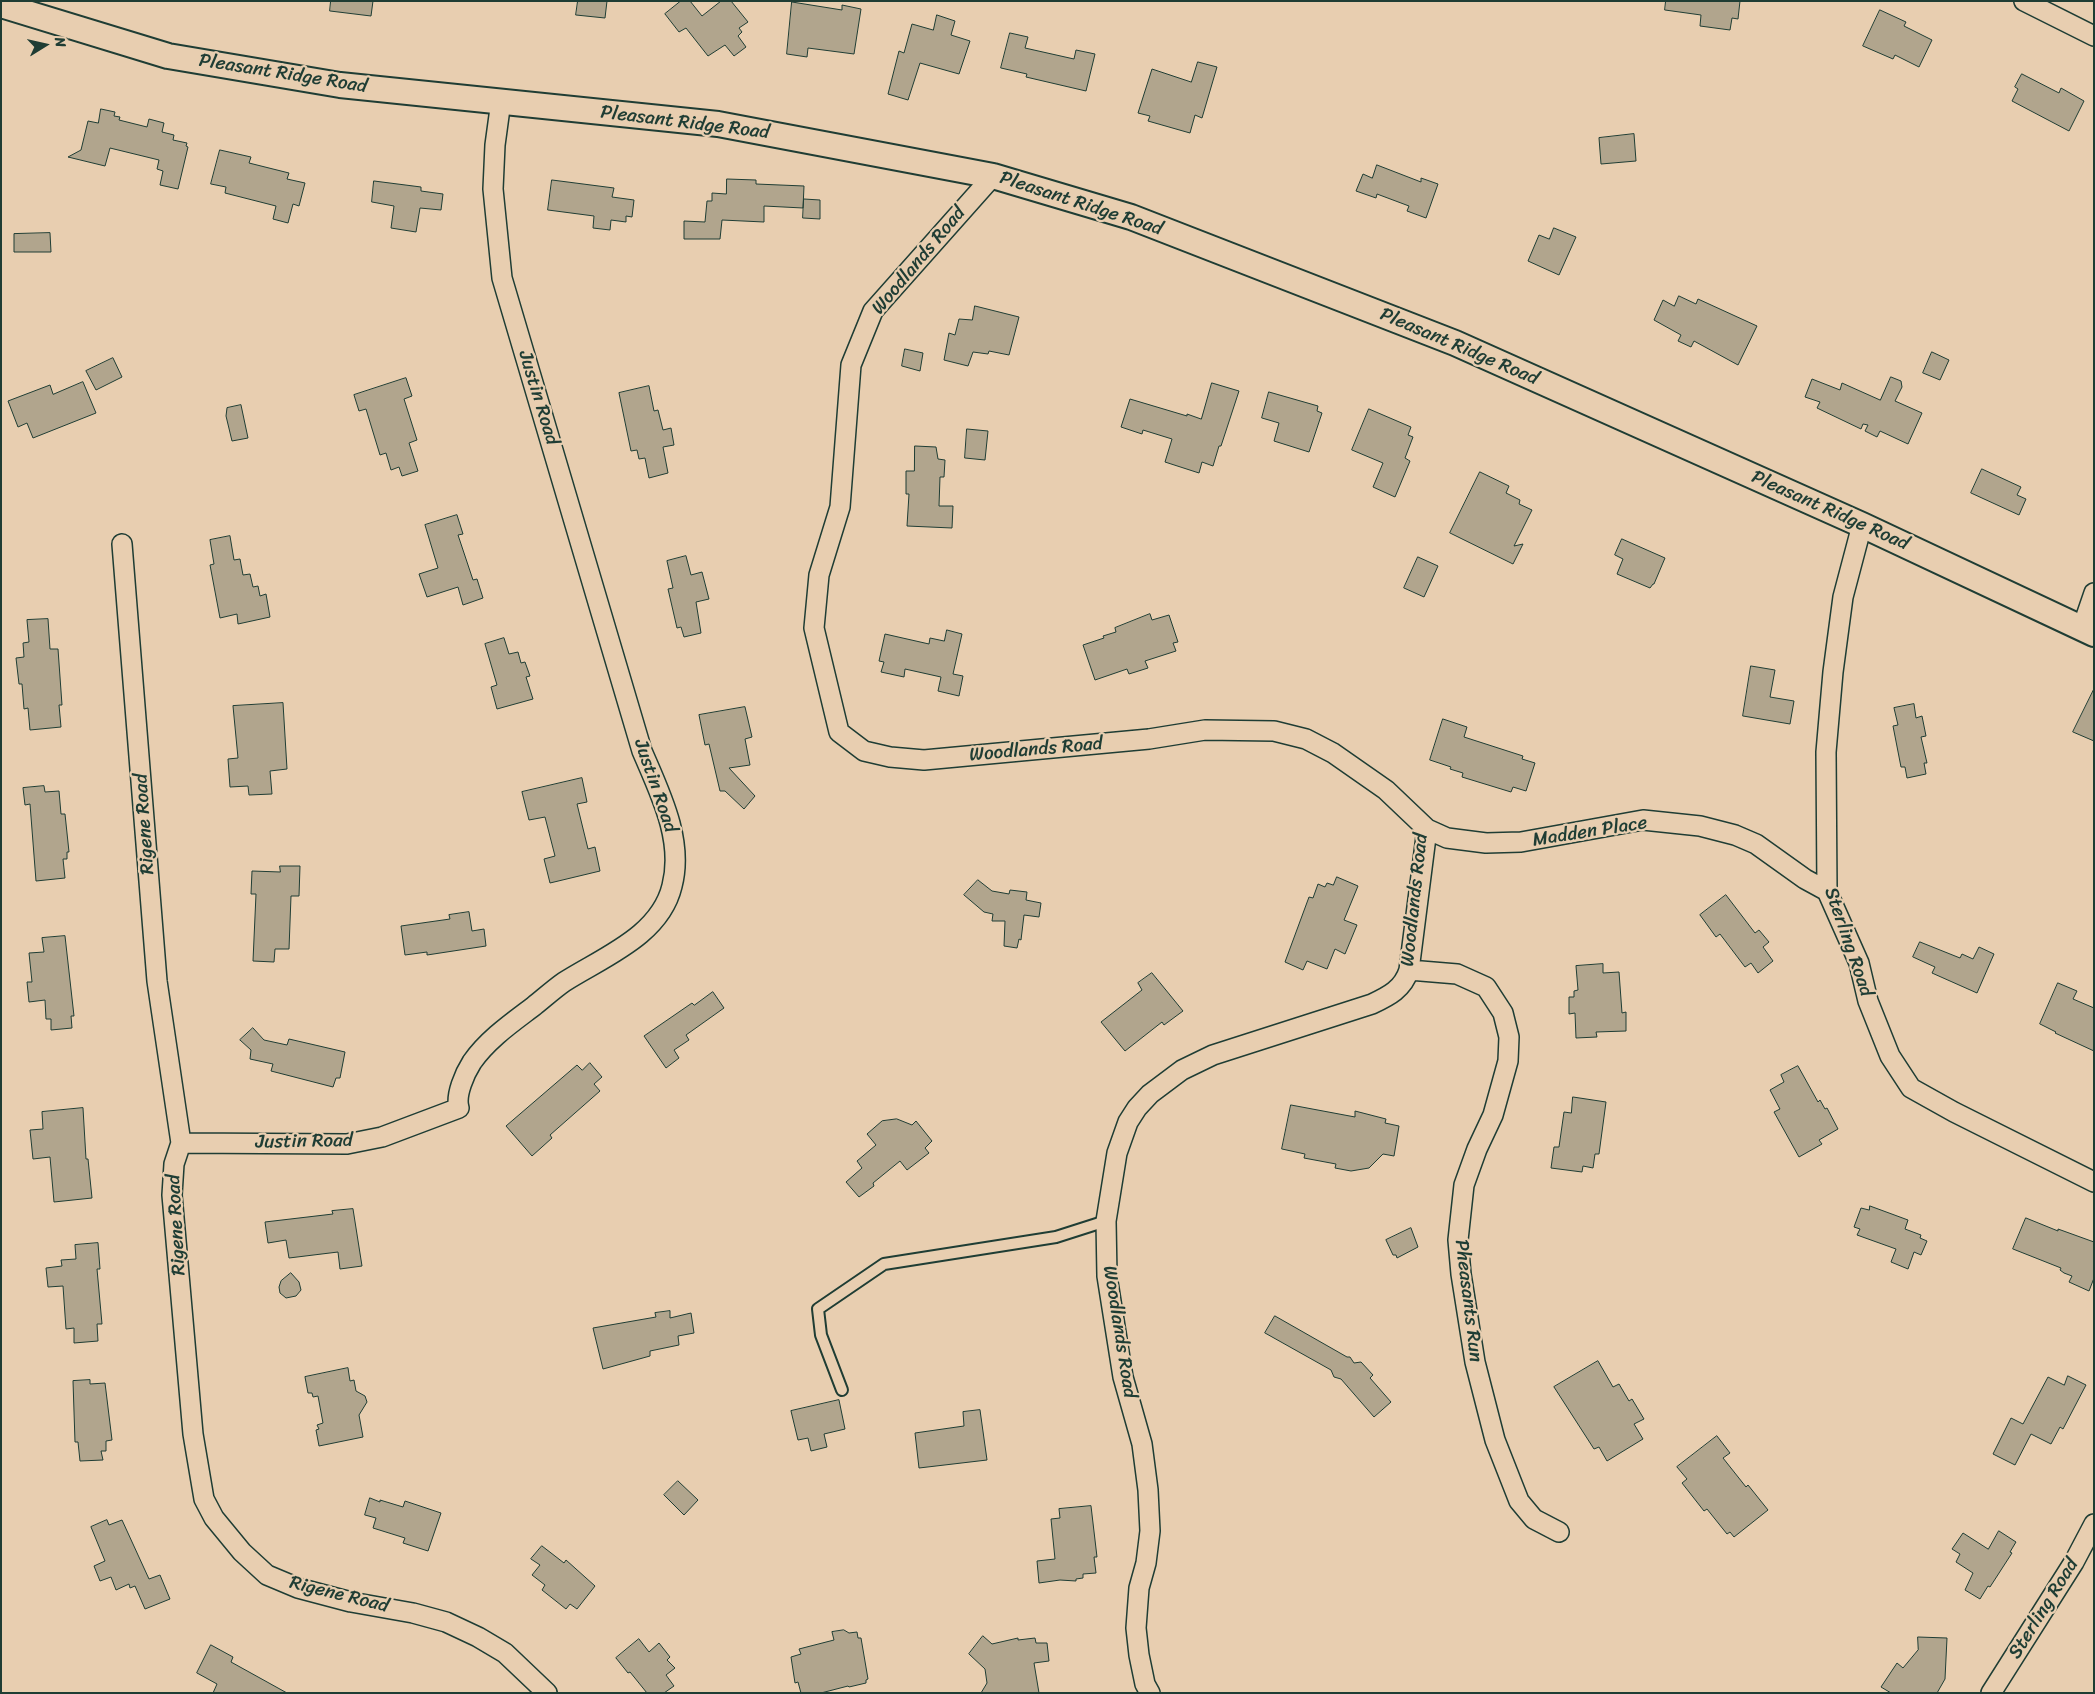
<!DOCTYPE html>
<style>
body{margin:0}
#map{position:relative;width:2095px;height:1694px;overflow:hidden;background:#e8ceb0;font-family:Sriracha,sans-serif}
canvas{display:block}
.frame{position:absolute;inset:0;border:2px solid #1f3d34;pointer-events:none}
.north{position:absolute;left:20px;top:20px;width:50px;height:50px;-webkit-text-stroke:4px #e8ceb0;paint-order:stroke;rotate:80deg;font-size:14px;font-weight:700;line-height:20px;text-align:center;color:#1f3d34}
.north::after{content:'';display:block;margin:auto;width:18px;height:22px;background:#1f3d34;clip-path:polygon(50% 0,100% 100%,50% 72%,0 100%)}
</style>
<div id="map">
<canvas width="2095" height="1694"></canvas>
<div class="frame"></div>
<div class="north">N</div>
</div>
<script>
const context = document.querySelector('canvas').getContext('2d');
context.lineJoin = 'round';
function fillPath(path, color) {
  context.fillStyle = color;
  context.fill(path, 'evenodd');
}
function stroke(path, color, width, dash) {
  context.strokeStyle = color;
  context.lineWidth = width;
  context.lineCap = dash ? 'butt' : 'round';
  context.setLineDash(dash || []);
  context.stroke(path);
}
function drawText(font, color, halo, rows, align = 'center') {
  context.font = font + ' Sriracha,sans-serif';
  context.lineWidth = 4.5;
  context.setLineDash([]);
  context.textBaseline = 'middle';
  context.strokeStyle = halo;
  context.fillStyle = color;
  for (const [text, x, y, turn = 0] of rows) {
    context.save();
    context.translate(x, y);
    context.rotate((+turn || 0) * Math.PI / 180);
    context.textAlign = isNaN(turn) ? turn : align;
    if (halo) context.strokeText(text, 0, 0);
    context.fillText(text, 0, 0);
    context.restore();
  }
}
const building = new Path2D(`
 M331,1H373L371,16L330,11Z
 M578,1H607L605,18L576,15Z
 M681,1H690L702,16L721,1H731L748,22L739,28L742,32L738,36L746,47L734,56L725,45L708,56L686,28L679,32L665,14Z
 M1666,1H1740L1738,19L1732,18L1730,30L1700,26L1701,15L1665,10Z
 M792,2L842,10V5L861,9L854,54L808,48L807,57L787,54Z
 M1880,10L1906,22L1904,26L1932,40L1919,67L1895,55L1893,59L1863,46Z
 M937,15L955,21L951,35L970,41L959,74L920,63L908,100L888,94L899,51L904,53L912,24L933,30Z
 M1010,33L1028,37L1025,48L1074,59L1076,50L1095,54L1086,91L1026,77L1027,74L1001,68Z
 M1198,62L1217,67L1202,118L1195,115L1190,133L1148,121L1150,116L1138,113L1152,69L1191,82Z
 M2022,74L2059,93L2061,88L2084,101L2069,131L2012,101L2018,89L2015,87Z
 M101,109L115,112L114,116L120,117L119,120L147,127L149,119L164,123L162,132L174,135L173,140L187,143L186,146L188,147L178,189L160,185L163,171L157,169L159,160L110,148L105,166L68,157L81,150L88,121L98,123Z
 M1634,134L1636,161L1601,164L1599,138Z
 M220,150L251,157L249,163L289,173L287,179L305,183L299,206L293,204L288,223L273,219L276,206L225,193L226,187L211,184Z
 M1377,165L1421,182V178L1438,184L1426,218L1407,211L1409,206L1377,194L1376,198L1356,191L1363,174L1372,178Z
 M727,179L756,180V184L804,186L803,208L764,206V222L722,220L720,239H684V221L705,222L707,201H712V193L726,194Z
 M552,180L614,188L612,197L634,200L632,217L626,216V222L611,220L610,230L593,228L594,216L548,210Z
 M374,181L421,187V191L443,194L441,210L420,208L416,232L391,228L394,206L372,202Z
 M804,199L820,200V219L803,218Z
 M1554,228L1576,237L1559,275L1528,261L1539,235L1549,239Z
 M50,233L51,252H14V234Z
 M1679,296L1696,304L1698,299L1757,326L1738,365L1694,341L1691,347L1678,341L1681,335L1654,320L1663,300L1674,306Z
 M975,306L1019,317L1009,355L989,351L988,354L973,352L968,366L944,360L949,333L955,335L959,319L972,320Z
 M905,349L923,353L920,371L902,366Z
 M1932,352L1949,360L1940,380L1923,373Z
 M113,358L122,377L96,390L86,371Z
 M1891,377L1901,381L1902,387L1895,401L1922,413L1908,444L1880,431L1877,437L1865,431L1868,425L1863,424L1861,429L1817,408L1820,402L1805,397L1812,379L1840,390L1842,383L1880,400Z
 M406,378L412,396L404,399L417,440L409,443L418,471L402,476L399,467L391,470L386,453L380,455L366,409L359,411L354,395Z
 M83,382L96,413L33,438L27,423L18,427L8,401L50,385L53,394Z
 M1212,383L1239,391L1221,446H1219L1213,466L1202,462L1199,473L1165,462L1172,439L1143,430L1142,434L1121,427L1130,399L1187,416V414L1201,419Z
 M649,386L654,411L658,410L663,430L671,428L674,445L663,447L668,473L649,478L645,458L639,459L637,450L631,451L619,393Z
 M1269,392L1318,406L1317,411L1322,413L1309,452L1274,441L1279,423L1262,418Z
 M241,405L248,438L232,441L226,416L227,408Z
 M1369,409L1411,427L1408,435L1413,437L1405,458L1410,461L1395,497L1373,487L1383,463L1352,450Z
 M967,429L988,431L985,460L965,458Z
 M915,446L936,447L938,459L945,460L944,477H940L939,506H953L952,528L907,526L909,494H906V471H914Z
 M1982,469L2021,487L2017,495L2026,499L2019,515L1971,493Z
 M1480,472L1509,486L1506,493L1520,500L1519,504L1532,510L1514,546L1523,544L1513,564L1450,533Z
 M457,515L463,534L458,535L473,580L477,579L483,598L463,605L458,587L427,597L419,574L438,568L425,525Z
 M230,536L234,560L240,559L243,575L250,574L253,587L258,586L260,596L266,594L270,617L238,624L237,614L220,618L210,565L214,564L210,540Z
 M1622,539L1665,558L1654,584H1653L1650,588L1617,574L1623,559L1615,555Z
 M686,556L691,575L702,572L709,599L696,602L701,633L684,637L681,627L677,628L668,589L673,588L667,561Z
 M1418,557L1438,566L1424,597L1404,588Z
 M1150,614L1152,620L1169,615L1178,642L1173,643L1176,651L1145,661L1148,668L1129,674L1127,669L1095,680L1083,645L1104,638L1103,636L1116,632L1115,628Z
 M48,619L50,649H58L62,705H59L61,727L30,730L28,708L24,709L22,684H19L16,658L24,657L23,643L29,642L27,620Z
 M947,630L962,634L953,674L963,676L959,696L938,691L941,677L905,669L904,677L881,672L884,662L879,661L885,634L929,644L930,638L944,641Z
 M504,638L509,654L518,652L521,663L525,662L530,676L526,677L533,699L497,709L491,687L497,685L485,644Z
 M1751,666L1775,670L1770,697L1794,701L1790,724L1743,716Z
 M2094,689V741L2073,732Z
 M283,703L287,769L270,771L272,794L249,795L248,786L230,787L228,759L238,758L233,706Z
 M1914,704L1916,718L1922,716L1926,736L1921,737L1927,763H1924L1926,774L1907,778L1905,767H1901L1893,726L1898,725L1894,708Z
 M745,707L752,737L745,739L750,765L729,768L755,796L744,809L725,791H720L709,744L705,745L699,715Z
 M1443,719L1467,727L1464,737L1523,756L1522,759L1535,763L1526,791L1513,787L1511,792L1462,777L1463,773L1450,769L1451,767L1430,760Z
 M582,778L587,802L577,804L588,849L595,847L600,871L550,883L544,859L555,856L545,817L529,820L522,792Z
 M44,786L45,792L59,791L61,814H65L69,852H67V859H63L65,878L36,881L30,804L25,805L23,788Z
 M280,866H300L299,896H291L289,949H275L274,962L253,961L256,894H251L252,871L280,872Z
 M1337,877L1358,886L1344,920L1357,925L1345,954L1335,949L1327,969L1307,961L1303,970L1285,962L1309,897L1313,898L1318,884L1325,887L1327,883L1333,885Z
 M978,880L992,891L1009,894L1010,890L1027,892L1026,900L1041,903L1039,917L1024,915L1021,940L1019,939L1017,948L1004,946L1005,921H992L993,914L984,912L964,895Z
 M1726,895L1755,933L1759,930L1769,942L1763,947L1773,961L1758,973L1751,963L1745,967L1720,934L1716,937L1700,915Z
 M469,912L472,931L484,929L486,946L427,955V952L405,955L401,926L450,919L449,915Z
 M65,936L74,1016H71L72,1028L51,1030V1019H46L45,1000L29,1002L27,982H32L29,953L44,952L42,938Z
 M1920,942L1960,958L1962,954L1973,959L1979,947L1994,954L1977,993L1932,973L1935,967L1913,957Z
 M1603,964V973L1619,972L1622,1013L1626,1012V1031L1596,1032L1597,1037L1576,1038L1575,1013L1569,1014V997H1574V991L1578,990L1576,966Z
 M1152,973L1183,1011L1164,1025L1162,1022L1125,1051L1101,1022L1142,990L1138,983Z
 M2058,983L2077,991L2073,999L2094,1008V1051L2055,1033L2056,1032L2040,1024Z
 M713,992L724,1008L686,1035L689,1040L674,1050L679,1058L666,1068L644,1036L692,1003L694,1005Z
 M253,1028L264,1040L287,1045L289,1039L345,1052L340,1078H336L333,1087L271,1071L273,1064L250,1059L251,1050L240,1040Z
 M590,1063L602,1077L594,1084L600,1091L550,1135L552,1138L532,1156L506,1126L577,1065L582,1070Z
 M1798,1066L1818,1102L1820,1100L1825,1109L1827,1108L1838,1129L1819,1140L1822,1144L1799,1157L1774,1112L1780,1109L1770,1090L1784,1082L1781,1075Z
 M1573,1097L1606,1102L1599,1154H1595L1593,1168L1583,1166L1582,1172L1551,1168L1554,1147H1559L1564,1112L1571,1113Z
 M1291,1105L1355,1117V1111L1386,1119L1385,1123L1399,1126L1394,1156L1383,1154L1369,1168L1351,1171L1335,1168L1336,1164L1304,1158L1305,1154L1282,1149Z
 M83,1108L86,1159H88L92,1198L54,1202L50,1157L33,1159L30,1130L43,1129L42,1112Z
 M897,1119L912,1125L916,1121L932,1141L925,1148L929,1153L907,1170L900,1161L873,1183L874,1186L859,1197L846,1182L862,1168L857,1161L876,1145L867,1134L882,1121Z
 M1870,1206L1908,1220L1905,1229L1921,1235L1920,1238L1927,1241L1921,1255L1914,1252L1908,1269L1891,1262L1896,1249L1857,1235L1860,1229L1854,1227L1861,1208L1869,1210Z
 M353,1209L362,1266L340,1269L338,1252L289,1258L286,1240L268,1243L265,1222L333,1214L332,1211Z
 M2026,1218L2058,1231V1229L2094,1242V1278L2089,1291L2069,1282L2072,1276L2064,1273L2060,1270L2061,1268L2013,1249Z
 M1411,1228L1418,1247L1397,1258L1396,1255H1393L1386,1240Z
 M98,1243L100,1269H97L102,1324H97L98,1341L74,1343V1328L66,1329L63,1286L48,1287L46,1268L62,1266L61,1260L76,1259L75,1245Z
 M291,1273L299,1282L301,1290L296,1296L286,1298L280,1293L279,1287L281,1281Z
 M670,1311V1318L691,1313L694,1333L678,1336L679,1345L650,1351V1356L603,1369L593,1328L656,1317L655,1313Z
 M1275,1316L1347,1357H1350L1354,1363L1361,1362L1373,1375L1370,1378L1391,1402L1374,1417L1341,1379L1334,1377L1331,1370L1265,1333Z
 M1598,1361L1613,1387L1619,1384L1629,1401L1632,1399L1644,1419L1634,1424L1643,1439L1607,1461L1599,1447L1594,1449L1554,1387Z
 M348,1368L350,1381L354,1380L356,1391L365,1396L367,1402L359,1415L363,1437L319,1446L316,1430L319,1429L317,1425L323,1423L318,1396L313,1397L312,1393H308L305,1377Z
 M2068,1376L2086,1385L2063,1429L2060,1427L2051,1444L2031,1434L2015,1465L1993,1454L2011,1418L2023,1424L2048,1377L2064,1385Z
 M90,1380V1384L105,1383L112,1440L106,1441V1451H101L103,1460L80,1461L78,1442H75L73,1381Z
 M839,1400L845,1429L824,1434L827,1447L811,1451L808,1438L798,1440L791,1411Z
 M980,1410L987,1460L919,1468L915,1433L964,1426L963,1412Z
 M1717,1436L1730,1453L1723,1458L1746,1487L1748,1485L1768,1510L1734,1537L1730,1532L1727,1534L1707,1509L1704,1511L1682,1483L1687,1479L1677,1467Z
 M678,1481L698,1500L684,1515L664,1495Z
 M370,1498L380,1502V1500L403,1507L405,1501L441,1513L428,1551L403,1543L405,1538L373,1528L376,1518L365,1515Z
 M1091,1506L1097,1557H1094L1096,1573L1083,1574V1578L1076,1579V1581L1060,1580L1039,1583L1037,1561L1055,1559L1051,1519L1060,1518L1059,1509Z
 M107,1520L109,1525L122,1520L149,1579L160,1575L170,1599L145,1609L135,1586L130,1588L129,1584L116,1590L111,1577L100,1581L94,1566L105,1561L91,1527Z
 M1999,1531L2016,1542L2010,1552L2012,1553L1990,1587L1988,1586L1980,1599L1965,1590L1973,1573L1956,1562L1960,1554L1952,1549L1963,1533L1988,1549Z
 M542,1546L564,1563L566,1560L595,1586L577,1609L570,1604L566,1609L542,1590L545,1585L532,1575L540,1565L531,1559Z
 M844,1630L849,1633L857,1632L858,1638H861L868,1679L866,1680V1683L849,1687L848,1686L821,1693H801L798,1682L795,1683L791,1657L801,1654L799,1649L834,1640L832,1632Z
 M983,1636L992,1644L1018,1638V1640L1035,1638L1036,1643H1047L1049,1661L1034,1663L1039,1693H981L987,1683L985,1669L969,1654Z
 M1918,1637L1947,1638L1945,1679L1937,1693H1891L1881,1687L1897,1663L1903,1668L1918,1650Z
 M639,1639L649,1652L659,1643L670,1657L667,1660L675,1668L666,1675L674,1686L664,1693H647L630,1672L628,1673L616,1658Z
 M211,1645L233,1657L231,1662L287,1693H213L217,1684L197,1673Z`);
const service = new Path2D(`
 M842,1390L821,1335L818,1309L884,1264L1056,1237L1106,1221`);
const minor = new Path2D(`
 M2024,1L2094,36
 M993,176L873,311L851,365L840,507L819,575L814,628L839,732L864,751L890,757L924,760L1149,739L1205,730L1274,731L1306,739L1333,753L1386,790L1427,829L1447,838L1486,843L1521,842L1643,820L1700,826L1735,835L1756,844L1805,879L1827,891
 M1862,525L1843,597L1833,672L1826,752L1827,891L1859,963L1868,1001L1890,1056L1911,1088L1954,1112L2094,1182
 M122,544L157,981L181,1143L174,1164L172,1195L193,1434L204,1499L214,1518L242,1552L267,1575L298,1588L351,1602L413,1613L446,1622L478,1637L505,1653L547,1693
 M2082,628L2094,593
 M1409,970L1457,974L1486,987L1503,1013L1509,1037L1508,1061L1493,1115L1477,1149L1464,1185L1458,1240L1461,1274L1475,1362L1495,1440L1519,1501L1534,1519L1559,1532
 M181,1143L347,1144L382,1137L459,1108C455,1095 465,1073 472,1062C488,1039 513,1022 534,1006C544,998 554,989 564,982C603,957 660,936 672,886C684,840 660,793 642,751L502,278L493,189L495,145L501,101
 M1150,1693L1145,1684L1139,1655L1136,1628L1139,1588L1146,1563L1150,1531L1148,1490L1142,1444L1123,1377L1107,1276L1106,1221L1117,1153L1128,1122L1137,1108L1150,1094L1182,1070L1213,1055L1372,1004C1389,996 1403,989 1409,970L1427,829
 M1991,1693L2074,1562L2094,1524`);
const tertiary = new Path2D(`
 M1,5L168,56L340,85L718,124L993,176L1131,217L1455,343L1862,525L2094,634`);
const streetNames = [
 ["Pleasant Ridge Road",283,74,9],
 ["Pleasant Ridge Road",685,123,7],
 ["Pleasant Ridge Road",1081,204,18],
 ["Woodlands Road",919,261,-50],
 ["Pleasant Ridge Road",1459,347,23],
 ["Justin Road",538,398,73],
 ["Pleasant Ridge Road",1830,511,24],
 ["Woodlands Road",1036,750,-5],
 ["Justin Road",655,786,71],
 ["Rigene Road",145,824,-94],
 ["Madden Place",1590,832,-9],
 ["Woodlands Road",1415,900,-84],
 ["Sterling Road",1848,942,71],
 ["Justin Road",304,1142,-1],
 ["Rigene Road",177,1225,-93],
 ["Pheasants Run",1468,1301,83],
 ["Woodlands Road",1119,1332,81],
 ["Rigene Road",339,1595,14],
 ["Sterling Road",2044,1609,-58]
];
fillPath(building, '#b1a58d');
stroke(building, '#1f3d34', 1);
stroke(service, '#1f3d34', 14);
stroke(minor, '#1f3d34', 22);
stroke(tertiary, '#1f3d34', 28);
stroke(service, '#e8ceb0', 10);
stroke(minor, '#e8ceb0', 19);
stroke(tertiary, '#e8ceb0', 24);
drawText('19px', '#1f3d34', '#e8ceb0', streetNames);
</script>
